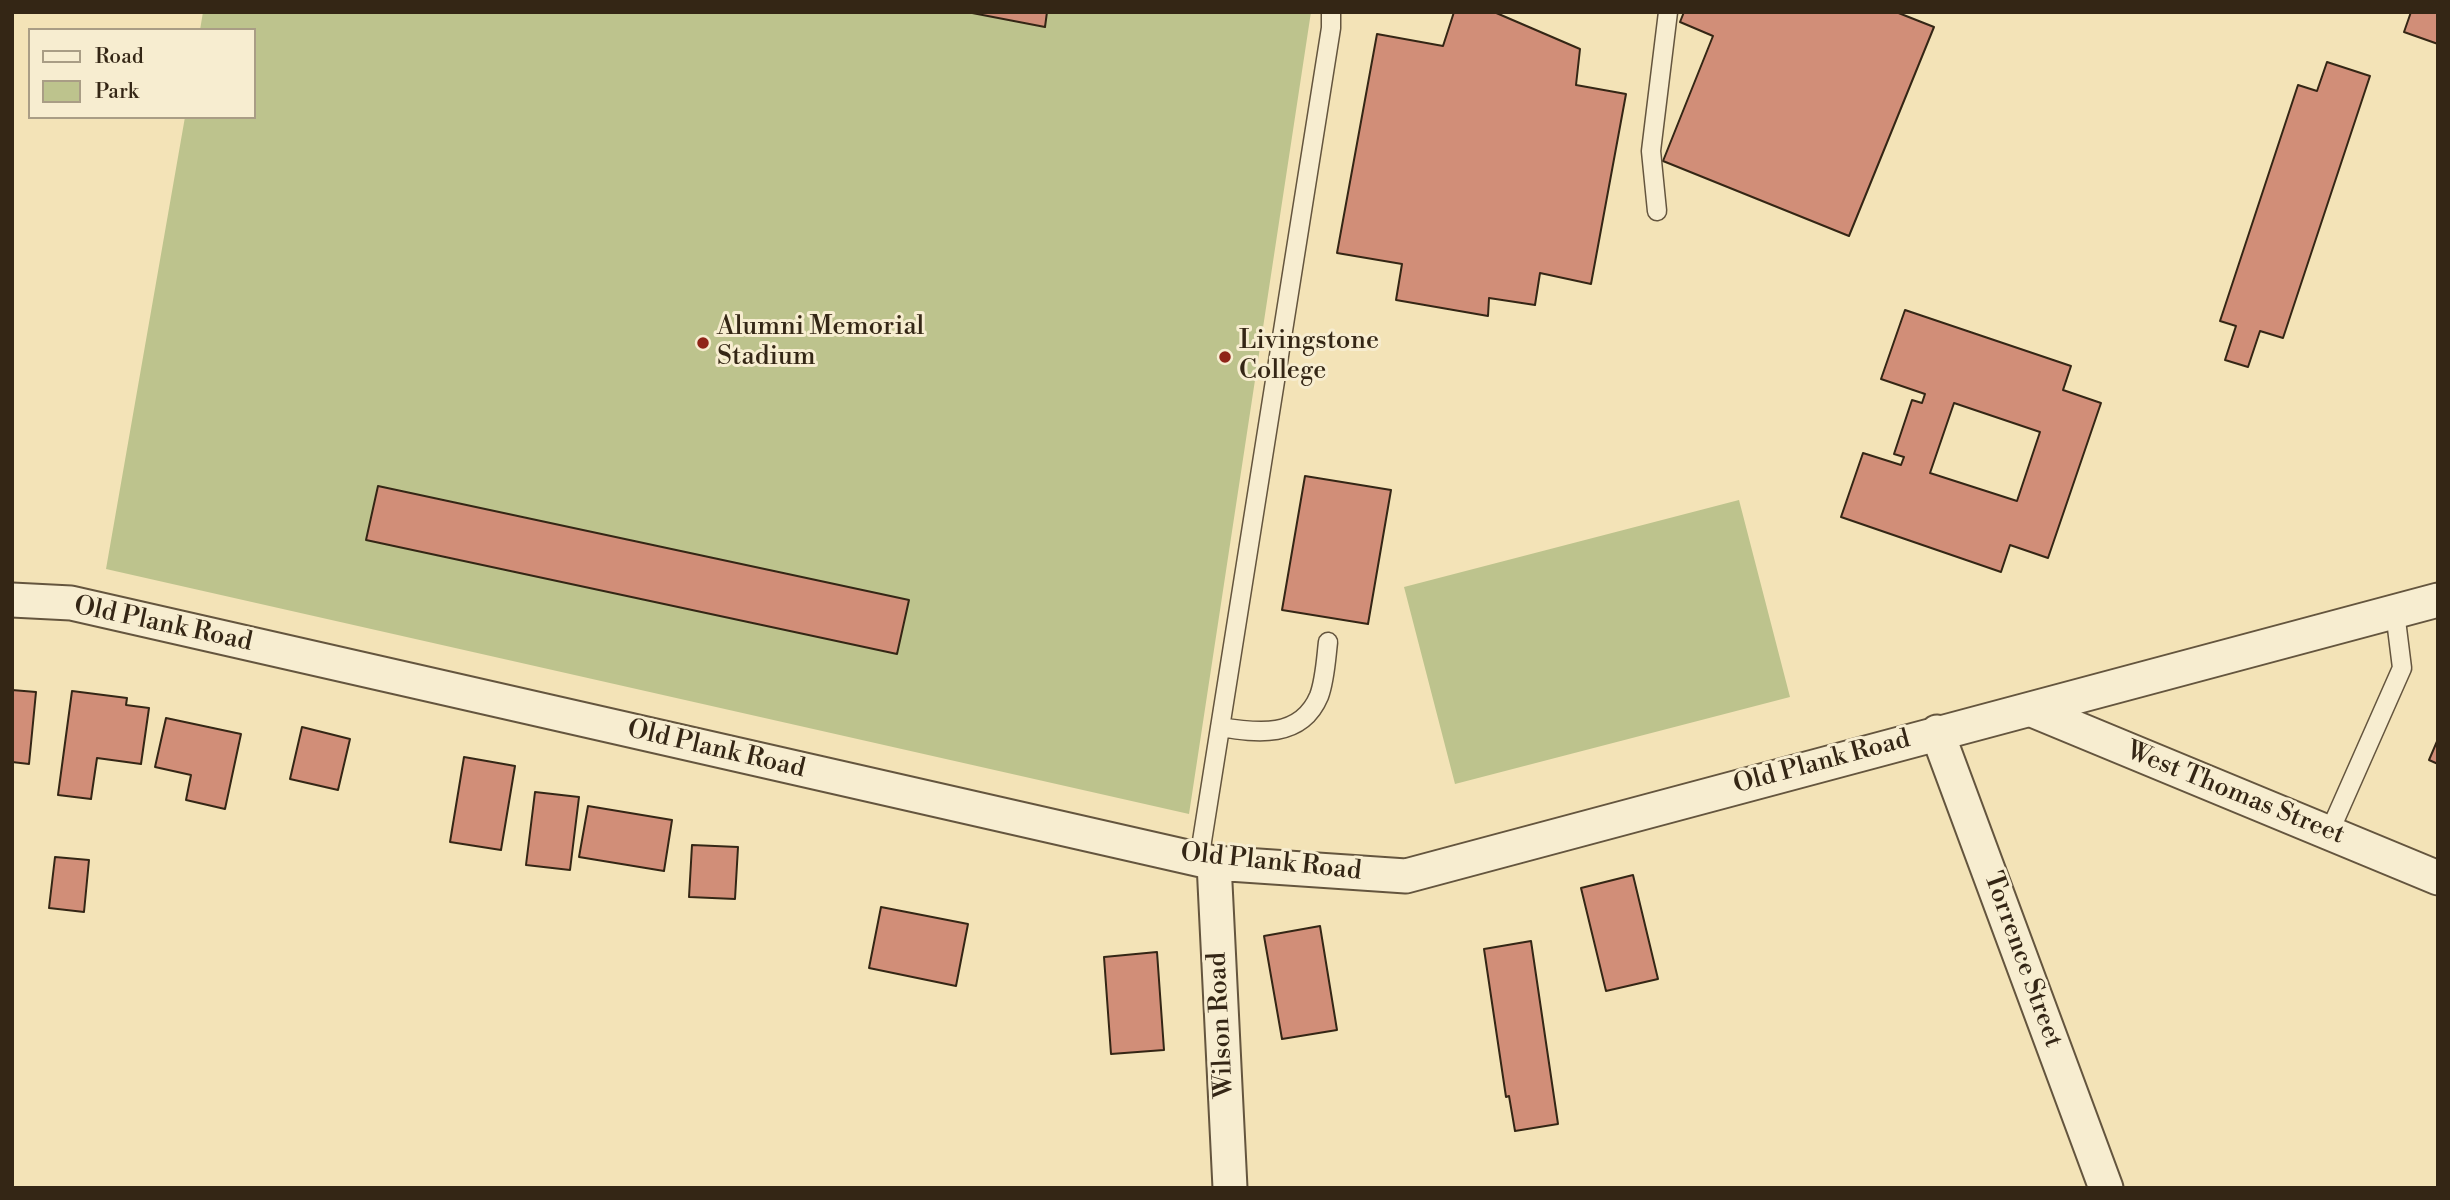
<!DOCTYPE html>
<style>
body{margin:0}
#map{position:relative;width:2450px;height:1200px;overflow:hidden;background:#f3e3b7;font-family:"Libre Bodoni",serif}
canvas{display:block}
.frame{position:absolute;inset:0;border:14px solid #342615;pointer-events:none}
.legend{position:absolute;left:28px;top:28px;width:228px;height:91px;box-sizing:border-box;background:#f7edd0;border:2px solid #a99d85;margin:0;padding:9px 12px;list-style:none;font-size:21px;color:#342615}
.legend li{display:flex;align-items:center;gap:14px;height:35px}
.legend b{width:35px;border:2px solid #a99d85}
</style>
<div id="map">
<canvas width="2450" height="1200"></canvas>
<div class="frame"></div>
<ul class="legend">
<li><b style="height:9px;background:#f7edd0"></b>Road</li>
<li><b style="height:19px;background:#bdc38d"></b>Park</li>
</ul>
</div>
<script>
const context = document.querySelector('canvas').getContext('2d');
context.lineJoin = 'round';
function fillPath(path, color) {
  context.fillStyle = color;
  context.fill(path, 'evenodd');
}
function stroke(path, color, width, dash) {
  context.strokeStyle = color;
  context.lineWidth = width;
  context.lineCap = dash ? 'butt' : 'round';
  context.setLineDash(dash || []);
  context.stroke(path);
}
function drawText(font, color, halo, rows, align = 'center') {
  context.font = font + ' "Libre Bodoni",serif';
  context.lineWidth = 6;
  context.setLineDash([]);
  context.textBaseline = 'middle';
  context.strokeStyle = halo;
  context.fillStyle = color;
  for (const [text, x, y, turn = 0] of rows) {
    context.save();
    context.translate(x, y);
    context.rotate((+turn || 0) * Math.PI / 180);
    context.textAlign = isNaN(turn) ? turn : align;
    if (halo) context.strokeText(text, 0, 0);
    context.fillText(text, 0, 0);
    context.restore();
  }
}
const green = new Path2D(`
 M203,12H1311L1189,814L106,569L185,117H254V30H200Z
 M1739,500L1790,697L1455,784L1404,587Z`);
const building = new Path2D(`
 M967,12H1047L1045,27Z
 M1454,12H1494L1580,49L1576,85L1626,94L1591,284L1540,273L1535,305L1489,298L1488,316L1396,300L1402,264L1337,253L1377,34L1443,46Z
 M1684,12H1896L1934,27L1849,236L1663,161L1713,36L1680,22Z
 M2411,12H2438V44L2404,32Z
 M2327,62L2370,76L2283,338L2260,331L2248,367L2225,360L2236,326L2220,321L2298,85L2317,91Z
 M1905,310L2071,366L2063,390L2101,403L2048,558L2010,545L2001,572L1841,517L1863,453L1901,465L1904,457L1894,454L1912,400L1922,403L1925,394L1881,379ZM1954,403L2040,432L2017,501L1930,473Z
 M1305,476L1391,490L1368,624L1282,610Z
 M378,486L909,600L897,654L366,540Z
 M12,690L36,692L29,764L12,762Z
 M72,691L127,698L126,705L149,708L141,764L97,758L91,799L58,795Z
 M166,718L241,734L225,809L186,800L191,775L155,767Z
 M302,727L350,739L338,790L290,779Z
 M2438,739V764L2429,760Z
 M464,757L515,766L501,850L450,842Z
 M535,792L579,797L570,870L526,865Z
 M588,806L672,820L664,871L579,857Z
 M692,845L738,847L735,899L689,897Z
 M55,857L89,860L84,912L49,908Z
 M1633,875L1658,979L1606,991L1581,888Z
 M881,907L968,924L956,986L869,968Z
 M1320,926L1337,1030L1282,1039L1264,936Z
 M1531,941L1558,1124L1515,1131L1509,1096L1506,1097L1484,949Z
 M1157,952L1164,1050L1111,1054L1104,957Z`);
const lane = new Path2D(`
 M1657,211L1651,151L1668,12
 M1220,727C1257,733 1301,739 1319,696C1325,680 1326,659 1328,642
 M2329,833L2402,668L2395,612
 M1199,860L1331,28V12`);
const street = new Path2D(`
 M12,600L71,603L1214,863L1406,876L2438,600
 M2032,710L2438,878
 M1937,732L2106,1188
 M1214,863L1230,1188`);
const markers = [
 [703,343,7,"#8f2418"],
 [1225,357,7,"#8f2418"]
];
const poiNames = [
 ["Alumni Memorial",717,328],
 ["Stadium",717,358],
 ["Livingstone",1239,342],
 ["College",1239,372]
];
const streetNames = [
 ["Old Plank Road",163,625,12],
 ["Old Plank Road",716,750,13],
 ["Old Plank Road",1822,763,-15],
 ["West Thomas Street",2235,794,22],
 ["Old Plank Road",1271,863,6],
 ["Torrence Street",2022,960,70],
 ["Wilson Road",1222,1025,-93]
];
fillPath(green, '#bdc38d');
fillPath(building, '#d18e78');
stroke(building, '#342615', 2);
stroke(lane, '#64553e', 21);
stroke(street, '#64553e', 37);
stroke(lane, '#f7edd0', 18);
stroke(street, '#f7edd0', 33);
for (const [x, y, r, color] of markers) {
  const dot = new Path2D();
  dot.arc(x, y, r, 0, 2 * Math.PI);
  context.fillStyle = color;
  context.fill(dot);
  stroke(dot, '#f7edd0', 2.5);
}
drawText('26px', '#342615', '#f7edd0', poiNames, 'left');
drawText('26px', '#342615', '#f7edd0', streetNames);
</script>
